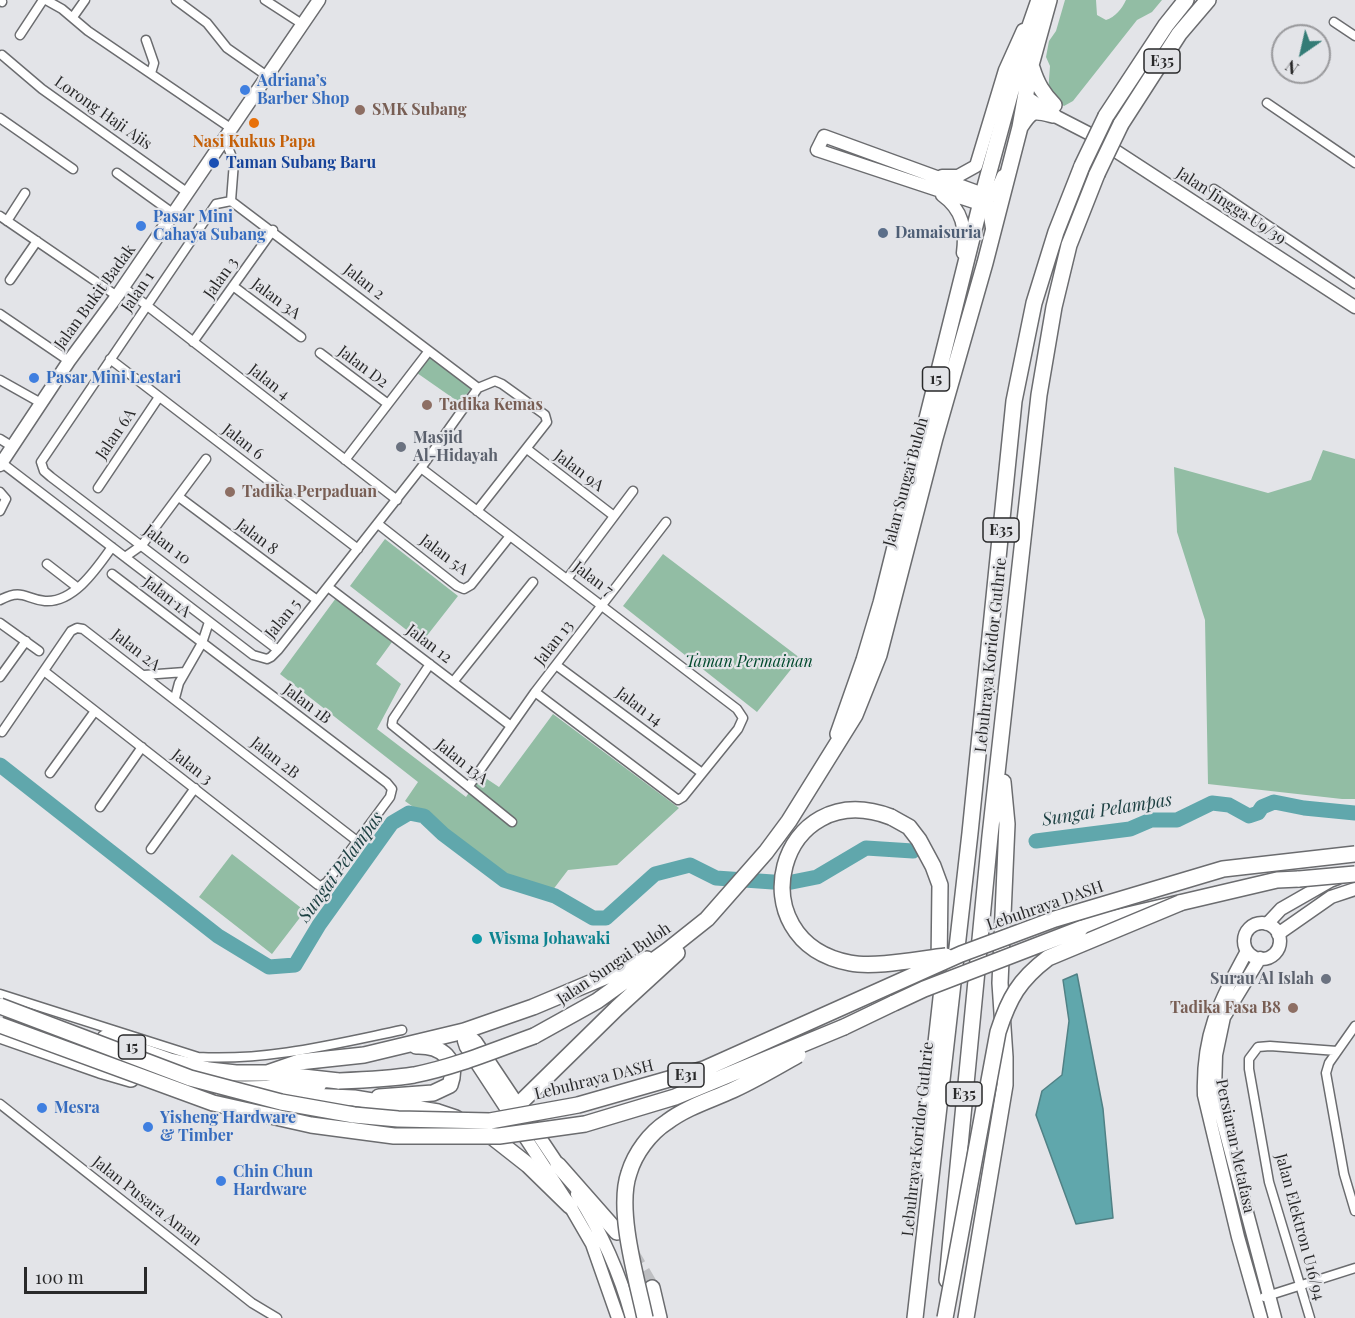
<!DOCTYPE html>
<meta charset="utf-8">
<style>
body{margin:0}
#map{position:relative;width:1355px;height:1318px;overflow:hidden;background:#e3e4e8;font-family:"Playfair Display",serif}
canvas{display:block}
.north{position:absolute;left:1271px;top:24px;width:60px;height:60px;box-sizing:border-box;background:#e3e4e8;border:2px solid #99999c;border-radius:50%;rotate:214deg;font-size:16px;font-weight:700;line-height:24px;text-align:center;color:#29292a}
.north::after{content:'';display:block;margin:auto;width:21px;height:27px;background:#347c76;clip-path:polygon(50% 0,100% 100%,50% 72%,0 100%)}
.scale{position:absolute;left:24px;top:1267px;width:123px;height:27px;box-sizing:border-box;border:3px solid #29292a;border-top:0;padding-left:8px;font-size:18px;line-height:21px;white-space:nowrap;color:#29292a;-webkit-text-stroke:4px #e3e4e8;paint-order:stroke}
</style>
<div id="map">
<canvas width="1355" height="1318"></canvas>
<div class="north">N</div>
<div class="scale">100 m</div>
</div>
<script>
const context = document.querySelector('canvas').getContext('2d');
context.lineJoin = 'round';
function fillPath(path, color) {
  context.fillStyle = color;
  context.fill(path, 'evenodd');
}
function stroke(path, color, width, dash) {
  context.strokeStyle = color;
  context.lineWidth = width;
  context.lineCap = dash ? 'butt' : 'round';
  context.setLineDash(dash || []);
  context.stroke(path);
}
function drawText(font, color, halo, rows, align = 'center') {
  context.font = font + ' "Playfair Display",serif';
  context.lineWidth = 4.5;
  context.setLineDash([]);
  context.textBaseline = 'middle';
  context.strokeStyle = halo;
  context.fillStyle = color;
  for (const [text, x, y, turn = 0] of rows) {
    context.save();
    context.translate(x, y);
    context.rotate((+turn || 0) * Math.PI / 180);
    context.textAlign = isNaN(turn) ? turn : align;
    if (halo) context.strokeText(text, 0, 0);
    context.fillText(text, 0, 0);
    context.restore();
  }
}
const green = new Path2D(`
 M1065,0H1096L1097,15L1106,20C1115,17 1122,9 1126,0H1162L1152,12L1137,20L1073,101L1064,106L1053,99L1048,93L1050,66L1046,57L1049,41L1056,31Z
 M430,356L472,387L460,403L417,373Z
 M1323,450L1355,459V799H1342L1208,784L1205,620L1177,532L1174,467L1268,493L1311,480Z
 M385,539L458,596L422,642L350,586Z
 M663,554L800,658L757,712L623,606Z
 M336,598L392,642L376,664L401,684L377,729L466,797L481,775L499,787L553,714L679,808L617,865L568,870L552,891L505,874L405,801L418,782L280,674Z
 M232,854L305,911L272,954L199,897Z`);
const water = new Path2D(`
 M1077,974L1103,1109L1113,1218L1076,1224L1036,1115L1042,1091L1062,1075L1069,1021L1063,980Z`);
const river = new Path2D(`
 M0,765L218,936L269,967L295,965L319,925L392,823L409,813L424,816L443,834L504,880L555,896L593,918H606L655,874L690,865L716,878L787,883L817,877L866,848L913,851
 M1036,841L1130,829L1151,820H1177L1212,803L1229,805L1249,816L1258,813L1262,807L1274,802L1304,808L1355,813`);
const highwayTunnel = new Path2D(`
 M631,1252L652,1288`);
const street = new Path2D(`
 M46,0L62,9L88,31L232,129
 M176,0L207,23L227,48L267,76
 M265,0L302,24
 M0,1L2,2
 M73,17L85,0
 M1334,22L1355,36
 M20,35L43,0
 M146,40L154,63L151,73
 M2,55L42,89L188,193
 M1267,103L1355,163
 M0,118L73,169
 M225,140L234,162L231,201
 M117,173L174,214
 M1214,189L1355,284
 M231,201L216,204L41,462L44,471L51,477L278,650
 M231,201L478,388
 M0,216L117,296
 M7,221L25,193
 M10,280L37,241
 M233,286L301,337
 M123,287L397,500
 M0,314L69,361
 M193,342L273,230
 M320,353L388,404
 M110,359L358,549
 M0,380L41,403
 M0,439L13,447
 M527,449L614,516
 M345,460L428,352
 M2,463L253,655L267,659L271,657L278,650L421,468L478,388L495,381L502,384L541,412L545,415L547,422L477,511
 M421,468L737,709L743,718L738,729L683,797L678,800L535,692
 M98,488L159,397
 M0,492L6,499L0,511
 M179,497L317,600
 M378,524L457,586L464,589L471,585L510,536
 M125,557L142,545L206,459
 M47,564L78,588
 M567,579L633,491
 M328,587L511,726
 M0,600C23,588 25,599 45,601C74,603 97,568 112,547
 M0,623L39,651
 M430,664L393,719L392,725L512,822
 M556,665L702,773
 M44,671L318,885L321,886L327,882L390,797L392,789L387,783L112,574
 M144,675L185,672
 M0,677L26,641
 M453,682L533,582
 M175,698L179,683L202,643L209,622
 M2,732L71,631L77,628L83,629L357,841
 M50,773L95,711
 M469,786L535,692L666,522
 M100,807L142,747
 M151,849L195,788
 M0,994L198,1057C268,1061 334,1044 402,1030
 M1355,1026L1329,1063L1326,1073L1344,1174L1355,1211
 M0,1104L252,1303L277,1318
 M1264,1297L1355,1268
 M1310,1318L1269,1182L1249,1069V1059L1258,1047L1270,1046L1337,1051`);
const secondary = new Path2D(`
 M1025,96L1053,115L1088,133L1355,307
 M942,176H958L976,166L1005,70L1023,30
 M942,195C963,210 966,229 963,253
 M992,228L988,204L983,194L824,136L817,150L980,204C992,197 998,189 1003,176
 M0,465L69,361L117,296L319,0
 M1244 941a18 18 0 1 1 36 0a18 18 0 1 1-36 0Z
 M1267,924L1281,909L1330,881L1338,878
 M1278,934L1331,897L1355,889
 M1247,951C1219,1003 1202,1034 1204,1095L1238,1237L1261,1318
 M1260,958L1224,1017L1216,1055L1215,1092L1275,1318
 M464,1031L476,1042L563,1172
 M464,1031V1041L466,1047L570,1206L592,1244L618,1318
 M577,1194C602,1233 620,1273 632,1318`);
const highway = new Path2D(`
 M1032,68C1037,84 1043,94 1054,105
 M1106,116L1166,25L1186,0
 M1121,124L1179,34L1208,0
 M1020,127C1032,109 1033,110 1053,115
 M838,734L864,660L881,603L983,194L1024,43L1039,0
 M891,817L909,827L919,840L933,866L940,885L939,967
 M1080,929L1098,922L1277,880L1299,879
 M844,1027L894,1003
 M0,1035L100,1070L131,1079
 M534,1036L597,1001L668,950L707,919L766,852L789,821L855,715L879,655L935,438L985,263L1020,127L1031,65L1049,0
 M105,1038L170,1061L209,1070L236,1073H267L339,1081
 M267,1073L299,1062L364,1055L464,1031L533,1007L647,959
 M172,1085C221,1090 270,1091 319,1084
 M284,1095L354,1098L438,1112L456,1118
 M379,1097L433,1093L450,1085C459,1060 442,1045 416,1046
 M518,1105L617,1008L677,953
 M486,1132L528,1165L570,1206
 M558,1165L617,1232
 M922,1168L943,980
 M947,1280L990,836L1039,395L1054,307L1069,245L1097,174
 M652,1288L659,1318
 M915,1318L970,833L1014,401L1034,303L1056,232L1082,166
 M966,1318L1005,1085V1057L1000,983L1007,824L1003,782`);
const highwayBridge = new Path2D(`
 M1082,166L1106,116
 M1097,174L1121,124
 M891,817C778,774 735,941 850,963C875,968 919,959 946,956
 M1299,879L1355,874
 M894,1003L924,989L1080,929
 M0,1006L190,1078L281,1102L354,1115L398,1119L490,1121L578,1105L704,1069L961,954L1055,919L1223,869L1355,854
 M0,1025L213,1103L311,1125L394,1136H499L585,1124L675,1097L844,1027
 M339,1081C364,1080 389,1079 414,1075C455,1067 495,1050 534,1036
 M645,1318C637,1280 616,1210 629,1173C635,1153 650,1133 667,1122C687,1107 711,1100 733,1090C755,1080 777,1067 798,1055
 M945,1318L998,1032C1009,998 1019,980 1048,958L1180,903`);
const markers = [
 [245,90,6,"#3f7fe0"],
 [360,110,6,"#8d6e63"],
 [254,123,6,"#e8710a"],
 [214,163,6,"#1a4fb4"],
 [141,226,6,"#3f7fe0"],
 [883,233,6,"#5c6f8a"],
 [34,378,6,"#3f7fe0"],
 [427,405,6,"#8d6e63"],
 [401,447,6,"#6b7280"],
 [230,492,6,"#8d6e63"],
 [477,939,6,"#0f9aa8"],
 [1326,979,6,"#6b7280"],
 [1293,1008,6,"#8d6e63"],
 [42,1108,6,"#3f7fe0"],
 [148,1127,6,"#3f7fe0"],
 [221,1181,6,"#3f7fe0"]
];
const shields = [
 [1162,61,36],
 [936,379,27],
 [1001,530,36],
 [132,1047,27],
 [686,1075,36],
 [964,1094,36]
];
const shieldNames = [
 ["E35",1162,61],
 ["15",936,379],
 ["E35",1001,530],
 ["15",132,1047],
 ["E31",686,1075],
 ["E35",964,1094]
];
const shopNames = [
 ["Adriana’s",257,81],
 ["Barber Shop",257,99],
 ["Pasar Mini",153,217],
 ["Cahaya Subang",153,235],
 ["Pasar Mini Lestari",46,378],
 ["Mesra",54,1108],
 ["Yisheng Hardware",160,1118],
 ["& Timber",160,1136],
 ["Chin Chun",233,1172],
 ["Hardware",233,1190]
];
const educationNames = [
 ["SMK Subang",372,110],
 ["Tadika Kemas",439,405],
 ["Tadika Perpaduan",242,492],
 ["Tadika Fasa B8",1281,1008,"right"]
];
const streetNames = [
 ["Lorong Haji Ajis",103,113,35],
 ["Jalan Jingga U9/39",1231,206,33],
 ["Jalan 3",221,278,-55],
 ["Jalan 2",364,282,38],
 ["Jalan 1",138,292,-56],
 ["Jalan Bukit Badak",95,297,-54],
 ["Jalan 3A",276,299,37],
 ["Jalan D2",363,367,37],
 ["Jalan 4",269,382,38],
 ["Jalan 6A",116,434,-56],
 ["Jalan 6",243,442,38],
 ["Jalan 9A",579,471,37],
 ["Jalan Sungai Buloh",906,482,-75],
 ["Jalan 8",257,537,37],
 ["Jalan 10",167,545,37],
 ["Jalan 5A",444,555,37],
 ["Jalan 7",593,579,37],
 ["Jalan 1A",167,597,38],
 ["Jalan 5",283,619,-51],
 ["Jalan 13",554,643,-52],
 ["Jalan 12",429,644,37],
 ["Jalan 2A",136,650,38],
 ["Lebuhraya Koridor Guthrie",991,655,-84],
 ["Jalan 1B",307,704,37],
 ["Jalan 14",639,707,37],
 ["Jalan 2B",275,758,38],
 ["Jalan 13A",462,762,39],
 ["Jalan 3",192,767,38],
 ["Lebuhraya DASH",1045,906,-19],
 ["Jalan Sungai Buloh",614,964,-34],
 ["Lebuhraya DASH",594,1080,-14],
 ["Lebuhraya Koridor Guthrie",918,1139,-84],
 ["Persiaran Metafasa",1235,1146,78],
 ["Jalan Pusara Aman",147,1201,38],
 ["Jalan Elektron U16/94",1300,1227,75]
];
const foodNames = [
 ["Nasi Kukus Papa",254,142]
];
const transitNames = [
 ["Taman Subang Baru",226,163]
];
const serviceNames = [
 ["Damaisuria",895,233]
];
const worshipNames = [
 ["Masjid",413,438],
 ["Al-Hidayah",413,456],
 ["Surau Al Islah",1314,979,"right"]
];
const parkNames = [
 ["Taman Permainan",749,662]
];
const cultureNames = [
 ["Wisma Johawaki",489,939]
];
const waterNames = [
 ["Sungai Pelampas",1107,810,-9],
 ["Sungai Pelampas",341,867,-54]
];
fillPath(green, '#92bda4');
fillPath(water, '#60a7ac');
stroke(water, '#508185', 1.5);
stroke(river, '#60a7ac', 15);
stroke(highwayTunnel, '#bebfc2', 15, [15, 8]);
stroke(street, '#6b6c6f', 11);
stroke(secondary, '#6b6c6f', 15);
stroke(highway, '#6b6c6f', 18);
stroke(street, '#fff', 8);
stroke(secondary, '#fff', 12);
stroke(highway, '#fff', 15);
stroke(highwayBridge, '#6b6c6f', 18, []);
stroke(highwayBridge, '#fff', 15);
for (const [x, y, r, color] of markers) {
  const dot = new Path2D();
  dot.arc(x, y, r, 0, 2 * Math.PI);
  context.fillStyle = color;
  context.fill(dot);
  stroke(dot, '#e3e4e8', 2);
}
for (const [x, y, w] of shields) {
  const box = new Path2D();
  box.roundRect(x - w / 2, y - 12, w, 24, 4.5);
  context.fillStyle = '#e3e4e8';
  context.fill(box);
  stroke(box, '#29292a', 1.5);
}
drawText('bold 15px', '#29292a', null, shieldNames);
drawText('bold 16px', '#366cbe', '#e3e4e8', shopNames, 'left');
drawText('bold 16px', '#785e54', '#e3e4e8', educationNames, 'left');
drawText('16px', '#29292a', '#e3e4e8', streetNames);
drawText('bold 16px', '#c56008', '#e3e4e8', foodNames);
drawText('bold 16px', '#164399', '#e3e4e8', transitNames, 'left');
drawText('bold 16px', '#4e5e75', '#e3e4e8', serviceNames, 'left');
drawText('bold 16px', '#5b616d', '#e3e4e8', worshipNames, 'left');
drawText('italic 16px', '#00492d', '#e3e4e8', parkNames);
drawText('bold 16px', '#0d838f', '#e3e4e8', cultureNames, 'left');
drawText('italic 18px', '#1e4143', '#e3e4e8', waterNames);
</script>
